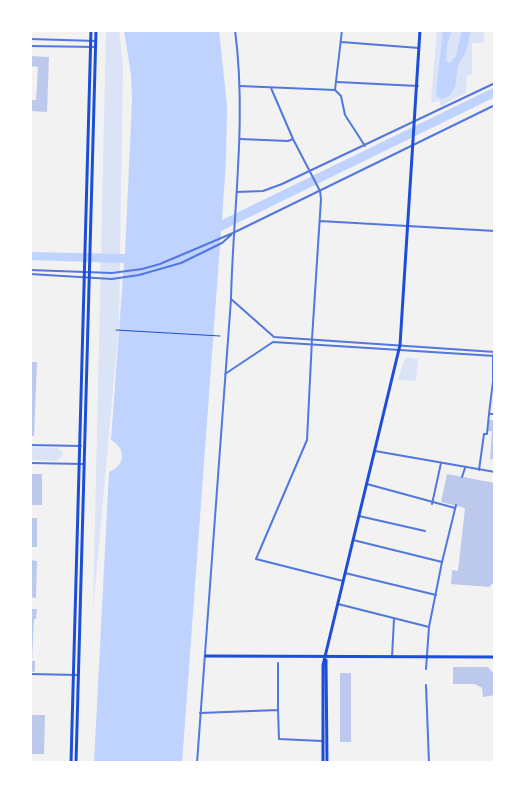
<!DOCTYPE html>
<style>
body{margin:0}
#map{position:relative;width:525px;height:793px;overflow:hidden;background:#f2f2f2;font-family:Montserrat,sans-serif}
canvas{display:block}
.frame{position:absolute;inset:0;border:32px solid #fff;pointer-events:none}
</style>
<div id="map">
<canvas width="525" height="793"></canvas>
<div class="frame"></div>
</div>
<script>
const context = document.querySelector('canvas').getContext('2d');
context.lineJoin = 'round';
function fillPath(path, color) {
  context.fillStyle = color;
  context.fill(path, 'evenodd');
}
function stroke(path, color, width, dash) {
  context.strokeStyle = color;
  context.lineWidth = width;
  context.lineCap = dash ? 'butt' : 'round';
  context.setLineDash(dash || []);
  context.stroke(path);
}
const green = new Path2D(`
 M106,30H119L123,66L119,324L93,610Z
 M437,30H484V43H472V74L467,76L466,93L441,106L439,100L433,103L431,100Z
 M407,357L418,359L416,381L398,380L403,363Z
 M30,447L57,448L62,451L63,455L57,461L30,460Z`);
const water = new Path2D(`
 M124,30H219L227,106L226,161L222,220L495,87V97L221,231L182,763H94L109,472C125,466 127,449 111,440L124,263L30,260V252L125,254L132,100L131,75Z
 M443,30H452L447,45L446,61L450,63L456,56L462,30H471L466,52L458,65L455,87L449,96L442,99L437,97L436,93Z`);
const building = new Path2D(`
 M30,56L49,57L47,112L30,111V100H36L38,67L30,66Z
 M30,362H37L34,436H30Z
 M489,420H495V459H490L492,431H488Z
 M30,474H42V505H30Z
 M447,474L495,483V581L489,587L451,584L452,570L458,571L465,508L441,502Z
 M30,518H37V547H30Z
 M30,560L37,561L36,598L30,597Z
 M30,609H37L36,619H34L32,661H35V672L30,671Z
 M453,667H488L495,675V695L483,697L482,688L475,684H453Z
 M340,673H351V742H340Z
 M32,715H45L44,754H31Z`);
const path = new Path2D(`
 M116,330L220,336`);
const minor = new Path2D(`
 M342,30L335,90L341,96L345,115L365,146
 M341,42L419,48
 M337,82L418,86
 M240,86L335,90
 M271,88L293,139L320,191L321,199L312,339L307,440L256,559L343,581
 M240,139L288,141L293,139
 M320,221L495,231
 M493,355V381L489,414H495
 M479,470L484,434H487L489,414
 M367,484L455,508
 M432,504L441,463
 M359,516L425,531
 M353,540L442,562
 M345,573L436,595
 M338,604L429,627
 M392,657L394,619
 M30,674L78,675
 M278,710V663
 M200,713L278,710L279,739L322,741`);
const tertiary = new Path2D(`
 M30,39L96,41
 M30,46L96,47
 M237,192L263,191L282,184L495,83
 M30,270L112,273L142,269L160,264L233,233L495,105
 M30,274L112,279L139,275L181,263L222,243L231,235
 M231,299L274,337L495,352
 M225,374L273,342L495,356
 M30,445L81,446
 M375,451L495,472
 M30,463L83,464
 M462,477L465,468
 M426,669L429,627L442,562L456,505
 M426,685L429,763
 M197,763L231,299C233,209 247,120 235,30`);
const secondary = new Path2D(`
 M206,656L495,657
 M326,660L327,763
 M323,763V665L400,345L420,30`);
const primary = new Path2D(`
 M71,763L91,30
 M76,763L96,30`);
fillPath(green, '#dbe4f7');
fillPath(water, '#bfd3fe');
fillPath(building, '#bdc9ec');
stroke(path, '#1d4ed8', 1);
stroke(minor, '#5277de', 2);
stroke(tertiary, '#5277de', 2);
stroke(secondary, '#1d4ed8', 3);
stroke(primary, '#1d4ed8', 3);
</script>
